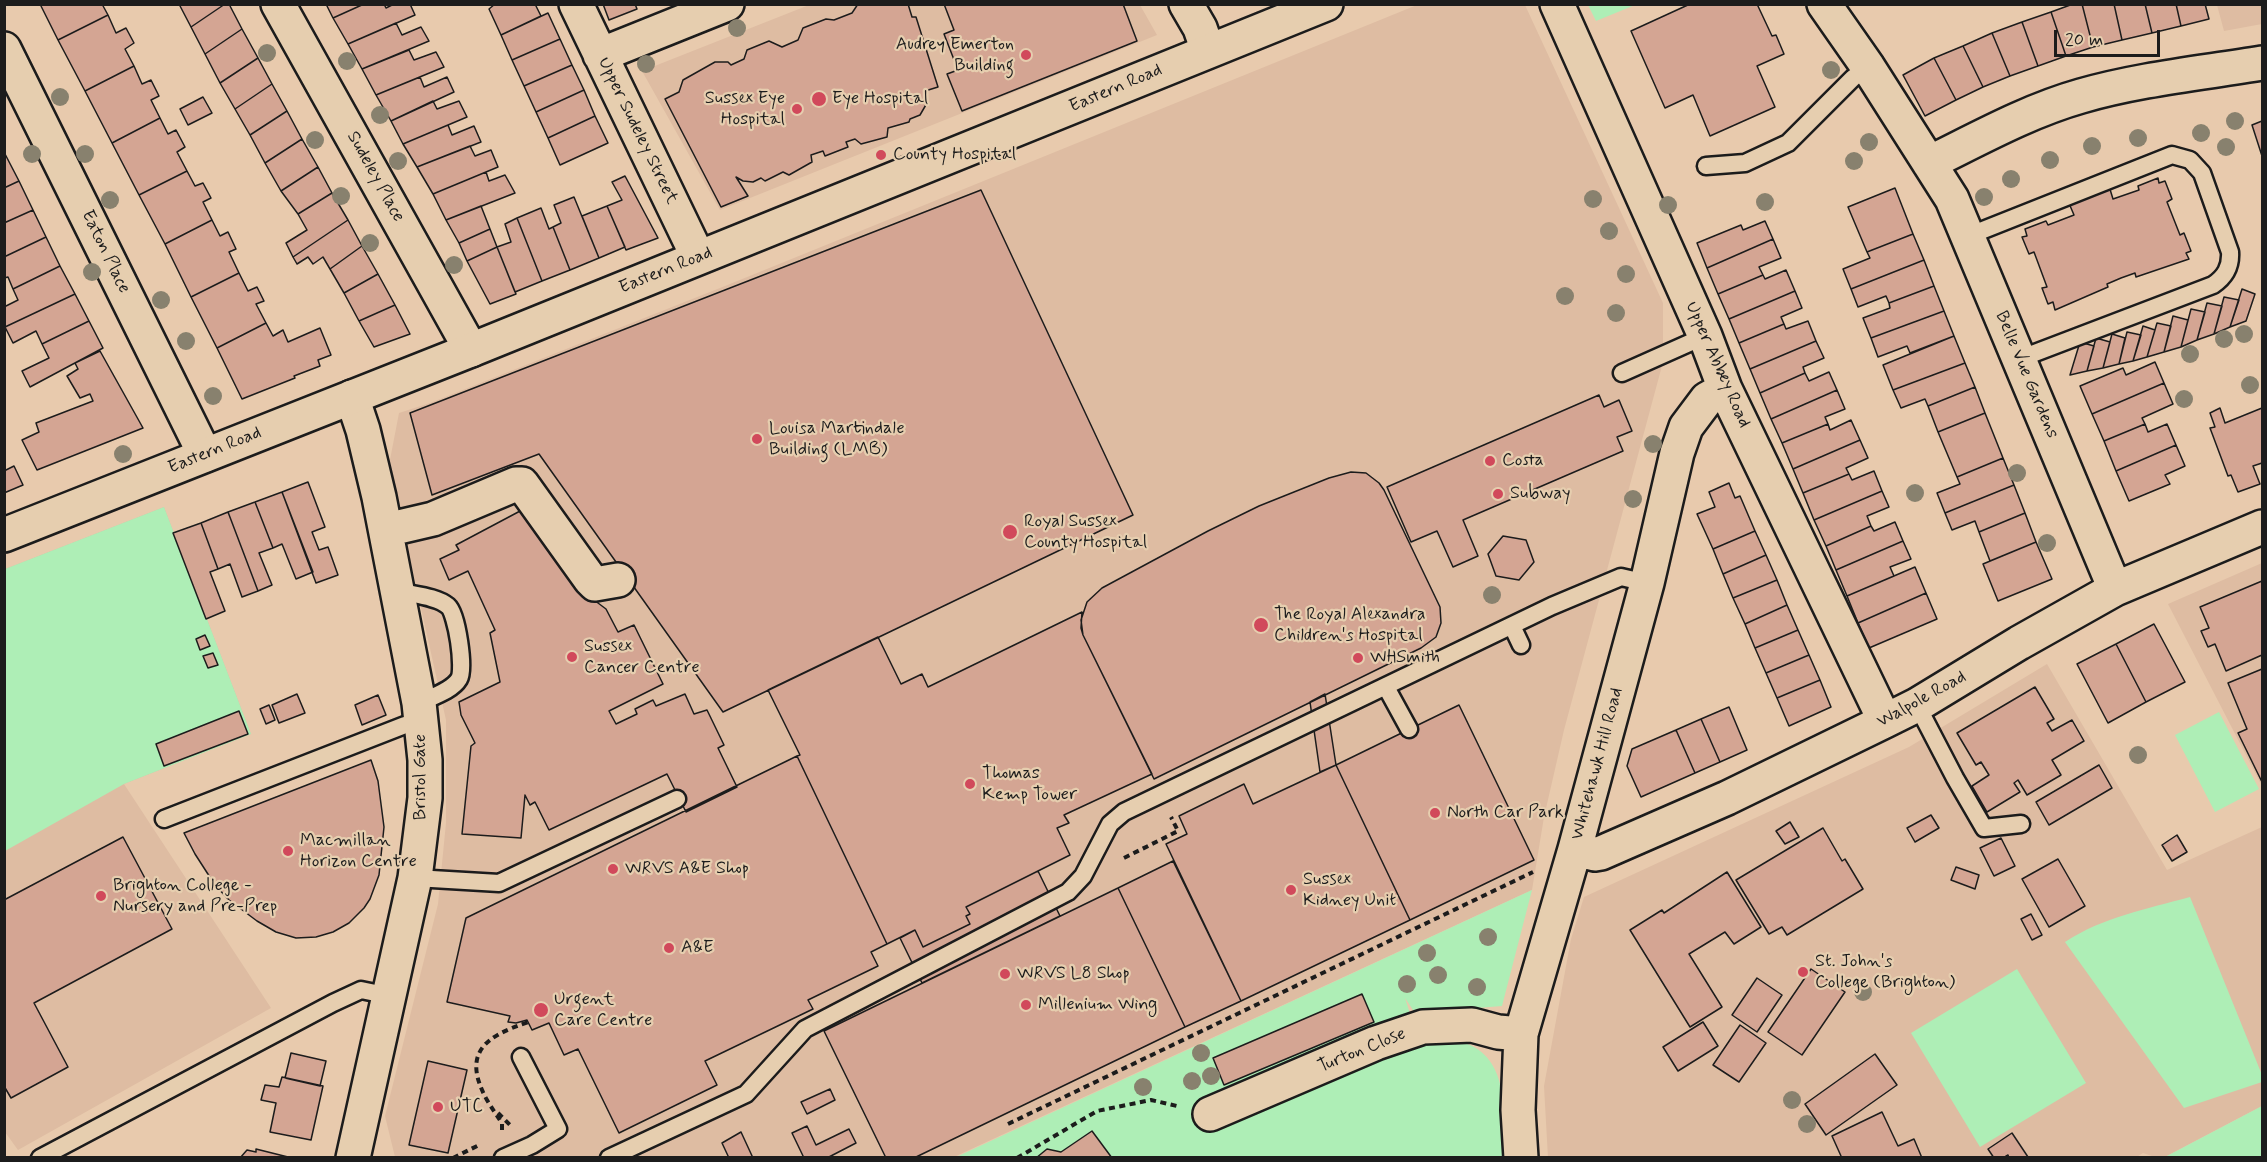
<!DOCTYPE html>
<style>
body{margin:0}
#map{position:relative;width:2267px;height:1162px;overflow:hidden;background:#e8caad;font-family:Mynerve,sans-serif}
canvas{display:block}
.frame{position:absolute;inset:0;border:6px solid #1c1c1c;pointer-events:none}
.scale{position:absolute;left:2054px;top:30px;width:106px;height:27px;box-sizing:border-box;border:3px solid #1c1c1c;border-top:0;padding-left:8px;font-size:18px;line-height:21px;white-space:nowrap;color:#1c1c1c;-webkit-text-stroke:4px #e6ceaf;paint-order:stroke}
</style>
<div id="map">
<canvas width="2267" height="1162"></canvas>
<div class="frame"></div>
<div class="scale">20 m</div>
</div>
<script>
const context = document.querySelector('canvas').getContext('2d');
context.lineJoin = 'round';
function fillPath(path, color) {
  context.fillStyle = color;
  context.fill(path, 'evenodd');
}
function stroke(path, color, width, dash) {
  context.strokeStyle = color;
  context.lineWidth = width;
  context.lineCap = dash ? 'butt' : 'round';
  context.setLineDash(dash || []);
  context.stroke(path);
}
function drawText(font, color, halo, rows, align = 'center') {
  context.font = font + ' Mynerve,sans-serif';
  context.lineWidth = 4.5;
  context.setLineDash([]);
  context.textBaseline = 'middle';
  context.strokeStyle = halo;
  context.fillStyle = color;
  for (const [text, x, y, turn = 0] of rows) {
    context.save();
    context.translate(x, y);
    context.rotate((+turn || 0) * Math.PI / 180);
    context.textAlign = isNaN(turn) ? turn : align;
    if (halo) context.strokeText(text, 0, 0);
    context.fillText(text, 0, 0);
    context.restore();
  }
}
const built = new Path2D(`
 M809,5H1140L1157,35L720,210L642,71Z
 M1417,5H1525L1663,303V362L1564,730L1544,817L1532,890L954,1157H395L385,1116L438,904L446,823V720L389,465L399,413L430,403L725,286Z
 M2217,5H2262V24L2224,31Z
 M164,507L251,734L124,784L271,1008L18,1150L5,1132V569Z
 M2262,563V786L2168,604Z
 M2047,664L2167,870L2262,827V1106L2165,1157H2155L2143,1153L2135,1158H1548L1544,1086L1571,939L1584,897L1909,747Z`);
const green = new Path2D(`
 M1588,5H1635L1596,21Z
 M164,507L251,734L124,784L5,851V569Z
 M2219,712L2259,789L2215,812L2175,735Z
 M1532,890L1502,1006L1415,1013L1405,998L1420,1044C1431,1043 1446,1039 1457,1041C1511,1051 1504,1116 1506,1157L954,1158Z
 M2190,897L2262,1075V1082L2184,1108L2065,942C2103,917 2147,909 2190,897Z
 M2017,969L2086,1083L1980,1147L1911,1033Z
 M2262,1106V1157H2165Z`);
const building = new Path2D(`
 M40,4H102L108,15L58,40Z
 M179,4H225L191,27Z
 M225,4H229L242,29L205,54L191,27Z
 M326,4H364L333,18Z
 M364,4H384L386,8L394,4H410L415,15L348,44L333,18Z
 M535,4L541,16L501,35L489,9L495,4Z
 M603,4H635L637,9L609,20Z
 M858,4H908L912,17H916L938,87L925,91L927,103L920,115L910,119L909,122L888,128L887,137L861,144L855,139L846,142L848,147L825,156L823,151L811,155L812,162L789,175L783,172L765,181L761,178L753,182L743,181L736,177L748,196L721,207L665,99L679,92L683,80L715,62H728L731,65L744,59L747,50L769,41L782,47L798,40L803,28L826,19L834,20L852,13Z
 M944,4H1123L1137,41L962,111L947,74L958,70L944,34L954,30Z
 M1690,4H1757L1772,36L1776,35L1784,54L1757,66L1775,107L1710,136L1693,95L1665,108L1631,31Z
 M2073,4H2082L2093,47L2066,56L2051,12Z
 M2082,4H2114L2122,40L2093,47Z
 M2114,4H2145L2152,33L2122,40Z
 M2145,4H2176L2181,26L2152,33Z
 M2176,4H2205L2209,19L2181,26Z
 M2051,12L2066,56L2038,66L2022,22Z
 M548,13L560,39L512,60L501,35Z
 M108,15L116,33L126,28L134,43L125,49L134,66L85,91L58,40Z
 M2022,22L2038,66L2010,76L1992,33Z
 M396,23L402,35L421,27L429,41L362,69L348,44Z
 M242,29L258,58L220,83L205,54Z
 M1992,33L2010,76L1983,87L1963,46Z
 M560,39L572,65L524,86L512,60Z
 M1963,46L1983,87L1956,100L1934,58Z
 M409,50L414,60L436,52L444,67L376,95L362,69Z
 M258,58L272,84L235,109L220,83Z
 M1934,58L1956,100L1925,116L1903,75Z
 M572,65L584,90L536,112L524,86Z
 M134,66L142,84L151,80L159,96L151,100L160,118L112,143L85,91Z
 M420,77L424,87L447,77L454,92L391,121L376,95Z
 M272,84L287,111L250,135L235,109Z
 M584,90L595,116L548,138L536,112Z
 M203,97L212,113L188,125L180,109Z
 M433,101L437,109L459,101L467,117L403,144L391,121Z
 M287,111L302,139L265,163L250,135Z
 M595,116L608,143L560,165L548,138Z
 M160,118L168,134L176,130L185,147L177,152L187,171L139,195L112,143Z
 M2262,121V156L2252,125Z
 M448,125L452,135L474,126L481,142L417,167L403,144Z
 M302,139L318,167L281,191L265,163Z
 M470,146L475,156L491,150L498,167L433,194L417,167Z
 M5,154L19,181L4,188V155Z
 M318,167L332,193L298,214L281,191Z
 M187,171L195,186L203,183L211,198L203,202L212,220L165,244L139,195Z
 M486,172L489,181L505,175L515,193L446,220L433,194Z
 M625,176L658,238L626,250L607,206L622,200L612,182Z
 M2158,178L2159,183L2165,181L2172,199L2167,202L2180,235L2184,233L2191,251L2186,253L2189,259L2136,277L2135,273L2121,278L2107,284L2108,287L2055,310L2053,302L2048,304L2042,288L2047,287L2034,252L2029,254L2022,237L2027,236L2025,229L2046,221L2048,225L2074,215L2068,201L2109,186L2113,199L2139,190L2138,186Z
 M19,181L33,210L4,223V188Z
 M1895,188L1913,234L1867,252L1848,207Z
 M981,190L1133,515L723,712L539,454L432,495L410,413Z
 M332,193L348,220L293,257L286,243L307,230L298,214Z
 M574,197L599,258L570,270L553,227L561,223L554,205Z
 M481,206L490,229L459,243L446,220Z
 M607,206L625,247L599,258L582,216Z
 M541,208L549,229L553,227L570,270L542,281L517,218Z
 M33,210L46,237L4,257V223Z
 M517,218L542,281L515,292L497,247L511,242L505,224Z
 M212,220L220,236L228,232L236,249L229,252L239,273L191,297L165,244Z
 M348,220L362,246L330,269L323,257L313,264L308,257L297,264L293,257Z
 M1765,221L1773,239L1707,268L1697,243L1741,225L1743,230Z
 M490,229L497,247L467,261L459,243Z
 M1913,234L1924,260L1851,289L1843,269L1870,258L1867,252Z
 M46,237L60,266L13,289L8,277L4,278V257Z
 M1773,239L1781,258L1759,267L1763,275L1718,294L1707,268Z
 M362,246L378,274L344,293L330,269Z
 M497,247L516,294L490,304L467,261Z
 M1924,260L1934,286L1889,303L1886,296L1858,307L1851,289Z
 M60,266L75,294L5,327L4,307L18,300L13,289Z
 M1786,270L1795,291L1729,319L1718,294L1763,275L1765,279Z
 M239,273L248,291L257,287L264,301L256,304L266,323L217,348L191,297Z
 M378,274L395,305L359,321L344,293Z
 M1934,286L1944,311L1871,338L1863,318L1890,308L1889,303Z
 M2242,289L2255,294L2246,321L2230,327Z
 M1795,291L1802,308L1781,317L1784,324L1739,343L1729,319Z
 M75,294L89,321L42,344L36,331L13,343L5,327Z
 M2224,297L2239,300L2230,327L2214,334Z
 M2207,303L2222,306L2214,334L2197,340Z
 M395,305L410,334L374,347L359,321Z
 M2191,309L2205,312L2197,340L2181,347Z
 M1944,311L1954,336L1910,353L1907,346L1878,357L1871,338Z
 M2173,316L2188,320L2181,347L2164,352Z
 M89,321L103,348L30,387L22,371L49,358L42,344Z
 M1808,321L1816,341L1750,369L1739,343L1784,324L1786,329Z
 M266,323L273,336L283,330L288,342L320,328L331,355L318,360L320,366L294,376L295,378L242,399L217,348Z
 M2157,323L2171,326L2164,352L2147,357Z
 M2143,326L2155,330L2147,357L2133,361Z
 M2127,332L2141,335L2133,361L2119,364Z
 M2112,334L2125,338L2119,364L2103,368Z
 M1954,336L1965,363L1893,390L1883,365Z
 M2096,338L2110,342L2103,368L2087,371Z
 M1816,341L1824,358L1803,367L1805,373L1760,393L1750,369Z
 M2080,342L2094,346L2087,371L2070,375Z
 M100,351L143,428L37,470L22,440L39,432L36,423L93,401L90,394L80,398L67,376L78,369L75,363Z
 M2155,362L2164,383L2092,414L2080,386L2123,368L2126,375Z
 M1965,363L1975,387L1928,406L1925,399L1901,408L1893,390Z
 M1829,372L1837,390L1771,419L1760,393L1805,373L1809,381Z
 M2164,383L2173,404L2142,418L2145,424L2104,441L2092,414Z
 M1975,387L1985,413L1938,432L1928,406Z
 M1837,390L1845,409L1825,417L1828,424L1782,443L1771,419Z
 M1599,395L1604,407L1619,400L1632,431L1617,437L1623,451L1463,520L1478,556L1453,567L1437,531L1411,542L1387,487Z
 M2220,408L2225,423L2262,408V463L2253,466L2260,484L2238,492L2231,475L2228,476L2210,428L2215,427L2210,413Z
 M1985,413L2003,458L1957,477L1938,432Z
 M1851,420L1860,440L1793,469L1782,443L1828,424L1830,430Z
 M2145,424L2148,432L2167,424L2176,445L2116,471L2104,441Z
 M1860,440L1868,458L1846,468L1849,474L1803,493L1793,469Z
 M2176,445L2185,466L2165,475L2170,484L2129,501L2116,471Z
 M2003,458L2014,485L1945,513L1937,493L1960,484L1957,477Z
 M14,466L23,485L4,493V471Z
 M1874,471L1882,491L1814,520L1803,493L1849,474L1852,480Z
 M1351,472L1366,473L1379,483L1384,490L1440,607L1441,623L1436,637L1421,648L1154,779L1083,635L1081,620L1087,602L1102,588L1208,531L1259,506L1329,478Z
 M308,482L325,527L312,532L319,550L328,547L338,575L316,583L282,492Z
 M1729,483L1735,498L1740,496L1755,531L1713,549L1697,514L1715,507L1709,492Z
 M2014,485L2025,513L1979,532L1975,521L1952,530L1945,513Z
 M1882,491L1889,507L1867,516L1871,526L1826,546L1814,520Z
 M282,492L313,572L296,579L282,544L273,548L255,502Z
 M255,502L273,548L259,553L272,585L258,591L228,512Z
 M522,510L558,548L598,603L606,609L618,632L634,625L663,684L609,711L616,724L637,714L635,709L653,700L656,706L685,694L694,714L707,710L724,745L718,748L737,787L686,812L667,774L549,830L535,802L530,805L525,795L521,838L462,834L471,746L475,743L461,715L459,702L500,682L490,633L495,630L468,571L449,580L440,559L459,550L456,545Z
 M228,512L258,591L242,597L230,564L218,569L201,523Z
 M2025,513L2036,542L1990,561L1979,532Z
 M1895,522L1903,541L1836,570L1826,546L1871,526L1874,531Z
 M201,523L218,569L210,572L225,611L206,619L173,533Z
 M1755,531L1766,555L1723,574L1713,549Z
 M1503,536L1526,540L1534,562L1519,580L1496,576L1488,554Z
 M1903,541L1911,559L1890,567L1894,576L1847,596L1836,570Z
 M2036,542L2052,579L1998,601L1983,564Z
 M1766,555L1777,580L1733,598L1723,574Z
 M1915,567L1926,593L1858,623L1847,596Z
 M1777,580L1787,605L1745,624L1733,598Z
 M2262,581V655L2226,671L2215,644L2208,647L2201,631L2209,628L2200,607Z
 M1926,593L1937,619L1869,648L1858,623Z
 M1787,605L1798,630L1755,648L1745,624Z
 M1082,612L1081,628L1083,635L1152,774L1064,815L1069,823L1057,828L1070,855L966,907L970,914L966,916L970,924L923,947L915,930L887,944L797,756L800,755L768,690L878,637L901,684L922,674L928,687Z
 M2154,624L2185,682L2146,702L2116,644Z
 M1798,630L1809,655L1766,673L1755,648Z
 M205,635L210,646L200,650L196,639Z
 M2116,644L2146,702L2108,723L2077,664Z
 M213,653L218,665L208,668L203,656Z
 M1809,655L1820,680L1777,698L1766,673Z
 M2262,669V782L2238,733L2247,729L2228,683Z
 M1820,680L1831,707L1789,726L1777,698Z
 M2035,687L2054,719L2047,723L2052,731L2072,720L2084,741L2052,760L2061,775L2027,795L2018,780L2014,783L2020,792L1987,812L1972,786L1989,775L1981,762L1976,765L1957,733Z
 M297,694L305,713L279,723L272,705Z
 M1325,694L1336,765L1320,772L1310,702Z
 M378,695L386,715L362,725L355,705Z
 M269,705L275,720L266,724L260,709Z
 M1459,705L1534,860L1410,920L1336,765Z
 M1729,707L1747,750L1720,762L1701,719Z
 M239,711L248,734L164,766L156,744Z
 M1701,719L1720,762L1695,773L1676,730Z
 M1676,730L1695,773L1641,797L1627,766L1632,749Z
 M797,756L887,944L871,952L878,966L808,1000L813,1009L705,1061L717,1085L619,1133L578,1049L564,1055L549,1023L532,1030L527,1020L516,1023L508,1022L510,1016L447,1002L466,918Z
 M371,760L378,781L384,827L379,875L370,899L364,908L349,923L333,932L316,937L296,938L276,932L257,921L229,900L215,885L195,854L184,833Z
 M1336,765L1410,920L1241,1001L1166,844L1187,834L1179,816L1244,784L1253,804Z
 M2099,765L2112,788L2049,825L2036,802Z
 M1931,815L1939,828L1915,842L1907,828Z
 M1790,822L1799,837L1785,844L1776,831Z
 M1823,828L1842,861L1845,859L1863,889L1787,935L1782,927L1769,934L1736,880Z
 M2177,835L2187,852L2172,861L2162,845Z
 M123,837L172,929L34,1003L68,1067L11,1098L4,1086V900Z
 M2001,838L2015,866L1994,876L1980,848Z
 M2058,859L2085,906L2049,927L2022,879Z
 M1173,861L1241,1001L1185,1027L1118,888Z
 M1956,867L1979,875L1975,889L1951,880Z
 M1038,871L1060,916L922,983L900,938L915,930L923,947L970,924L966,916L970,914L966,907Z
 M1727,872L1761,927L1734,944L1725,932L1689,954L1722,1007L1690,1027L1630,930L1662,910L1664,913Z
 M1118,888L1185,1027L914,1158H886L824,1031Z
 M2031,914L2042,935L2032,940L2021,919Z
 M1811,969L1845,992L1802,1055L1768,1032Z
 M1757,978L1782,995L1757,1032L1732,1015Z
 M1362,994L1374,1022L1224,1085L1213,1058Z
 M1703,1022L1718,1046L1678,1071L1663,1047Z
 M1740,1025L1766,1043L1739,1082L1713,1065Z
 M291,1053L326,1061L320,1086L285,1078Z
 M1875,1054L1897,1085L1826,1135L1805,1104Z
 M428,1061L467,1070L448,1153L409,1145Z
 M282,1077L323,1086L311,1140L270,1132L276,1103L261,1100L265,1085L279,1087Z
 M830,1089L835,1100L807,1114L801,1102Z
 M1882,1112L1898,1146L1914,1139L1922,1158H1838L1841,1156L1832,1136Z
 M807,1126L816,1145L849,1129L856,1143L827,1158H804L792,1133Z
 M1092,1131L1112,1158H1036L1047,1149L1061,1152Z
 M741,1132L753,1158H729L722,1143Z
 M2012,1133L2028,1157L2009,1158L2008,1155L2003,1158H1994L1988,1149Z
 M256,1149L292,1158H240L247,1150L256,1152Z`);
const path = new Path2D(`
 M1124,858L1178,831L1171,817
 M498,1113L510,1125
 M1008,1124L1533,872
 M502,1130V1124C498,1116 492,1109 487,1100C461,1053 485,1036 529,1022
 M453,1158L479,1145
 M1017,1158L1097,1111L1151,1100L1177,1106`);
const lane = new Path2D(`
 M1706,166L1745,163L1788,143L1853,78L1868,67
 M1968,236L2172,155L2190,160L2202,173L2230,252C2231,267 2225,277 2213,285L2019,359
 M1622,373L1705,336
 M398,591C413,595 436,596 448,606C457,614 465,669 459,679C452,691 431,697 419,703
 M1512,626L1521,645
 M1386,687L1409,729
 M1917,705L1955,778L1984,828L2021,824
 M164,819L405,725L421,721
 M415,878L499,883L677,799
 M40,1158L333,1003L361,990L390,996
 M503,1158L532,1145L558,1129L521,1057
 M609,1158L746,1094L805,1029L1068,892L1083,876L1110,824L1124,812L1552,606L1621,577L1647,583`);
const street = new Path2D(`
 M278,4L471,350
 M576,4L698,257
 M1186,4L1200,28L1208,51
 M1557,4L1705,336L1725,389L1885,721
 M1824,4L1868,67L1952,199L2115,589
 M4,49L205,455
 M600,55L727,4
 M1929,163C1978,139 2028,111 2081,96C2140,79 2202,73 2262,63
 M352,397L363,430L379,497L419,703L425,760V798L415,878L353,1158
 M386,530L433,519L516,484H522L590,579L595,584L618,580
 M1575,849L1595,854L1601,853L1727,798L1885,721L1917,705L2019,643L2115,589L2262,527
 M1210,1114L1376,1043L1423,1027L1472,1025L1498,1032L1521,1034
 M1521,1158L1518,1110L1521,1034L1575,849L1647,583L1677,453L1686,427L1707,399L1725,389`);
const secondary = new Path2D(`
 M4,535L471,350L1326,4`);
const trees = [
 [737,28],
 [267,53],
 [347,61],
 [646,64],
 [1831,70],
 [60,97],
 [380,115],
 [2235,121],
 [2201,133],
 [2138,138],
 [315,140],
 [1869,142],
 [2092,146],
 [2226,147],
 [32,154],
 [85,154],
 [2050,160],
 [398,161],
 [1854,161],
 [2011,179],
 [341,196],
 [1984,197],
 [1593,199],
 [110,200],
 [1765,202],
 [1668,205],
 [1609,231],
 [370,243],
 [454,265],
 [92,272],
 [1626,274],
 [1565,296],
 [161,300],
 [1616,313],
 [2244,334],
 [2224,339],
 [186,341],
 [2190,354],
 [2250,385],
 [213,396],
 [2184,399],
 [1653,444],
 [123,454],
 [2017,473],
 [1915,493],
 [1633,499],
 [2047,543],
 [1492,595],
 [2138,755],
 [1488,937],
 [1427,953],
 [1438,975],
 [1407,984],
 [1477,987],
 [1863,992],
 [1201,1053],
 [1211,1076],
 [1192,1081],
 [1143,1087],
 [1792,1100],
 [1807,1124]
];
const markers = [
 [1026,55,6,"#d1495b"],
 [819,99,8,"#d1495b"],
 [797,109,6,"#d1495b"],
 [881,155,6,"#d1495b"],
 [757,439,6,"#d1495b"],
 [1490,461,6,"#d1495b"],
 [1498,494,6,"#d1495b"],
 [1010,532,8,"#d1495b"],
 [1261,625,8,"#d1495b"],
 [572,657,6,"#d1495b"],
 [1358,658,6,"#d1495b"],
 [970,784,6,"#d1495b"],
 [1435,813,6,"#d1495b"],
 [288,851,6,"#d1495b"],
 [613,869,6,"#d1495b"],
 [1291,890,6,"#d1495b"],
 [101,896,6,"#d1495b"],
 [669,948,6,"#d1495b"],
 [1803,972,6,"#d1495b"],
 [1005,974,6,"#d1495b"],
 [1026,1005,6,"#d1495b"],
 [541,1010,8,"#d1495b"],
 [438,1107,6,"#d1495b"]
];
const poiNames = [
 ["Audrey Emerton",1014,45,"right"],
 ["Building",1014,66,"right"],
 ["Sussex Eye",785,99,"right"],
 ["Hospital",785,120,"right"],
 ["Eye Hospital",832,99],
 ["County Hospital",893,155],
 ["Louisa Martindale",769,429],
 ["Building (LMB)",769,450],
 ["Costa",1502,461],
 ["Subway",1510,494],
 ["Royal Sussex",1024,522],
 ["County Hospital",1024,543],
 ["The Royal Alexandra",1274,615],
 ["Children's Hospital",1274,636],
 ["Sussex",584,647],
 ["Cancer Centre",584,668],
 ["WHSmith",1370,658],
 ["Thomas",982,774],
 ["Kemp Tower",982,795],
 ["North Car Park",1447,813],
 ["Macmillan",300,841],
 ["Horizon Centre",300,862],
 ["WRVS A&E Shop",625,869],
 ["Sussex",1303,880],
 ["Kidney Unit",1303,901],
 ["Brighton College -",113,886],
 ["Nursery and Pre-Prep",113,907],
 ["A&E",681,948],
 ["St. John's",1815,962],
 ["College (Brighton)",1815,983],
 ["WRVS L8 Shop",1017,974],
 ["Urgent",554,1000],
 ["Care Centre",554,1021],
 ["Millenium Wing",1038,1005],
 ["UTC",450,1107]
];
const streetNames = [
 ["Eastern Road",1116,89,-23],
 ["Upper Sudeley Street",637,131,64],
 ["Sudeley Place",375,177,61],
 ["Eaton Place",105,252,64],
 ["Eastern Road",666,271,-22],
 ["Upper Abbey Road",1717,365,66],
 ["Belle Vue Gardens",2026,375,67],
 ["Eastern Road",215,451,-22],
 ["Walpole Road",1922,700,-29],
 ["Whitehawk Hill Road",1598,764,-75],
 ["Bristol Gate",421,777,-90],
 ["Turton Close",1362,1051,-22]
];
fillPath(built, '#debca2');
fillPath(green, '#aeeeb6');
fillPath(building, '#d4a593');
stroke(building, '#1c1c1c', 1.5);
stroke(lane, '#1c1c1c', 21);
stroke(street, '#1c1c1c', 38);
stroke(secondary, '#1c1c1c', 38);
stroke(path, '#1c1c1c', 4, [6, 4.5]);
stroke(lane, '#e6ceaf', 16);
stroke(street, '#e6ceaf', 33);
stroke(secondary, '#e6ceaf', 33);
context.fillStyle = '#88816e';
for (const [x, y] of trees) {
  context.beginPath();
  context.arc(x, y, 9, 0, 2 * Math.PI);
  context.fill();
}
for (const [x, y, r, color] of markers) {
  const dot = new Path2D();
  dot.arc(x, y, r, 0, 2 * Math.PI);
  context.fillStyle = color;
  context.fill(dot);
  stroke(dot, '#e6ceaf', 2);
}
drawText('18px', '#1c1c1c', '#e6ceaf', poiNames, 'left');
drawText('18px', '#1c1c1c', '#e6ceaf', streetNames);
</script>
